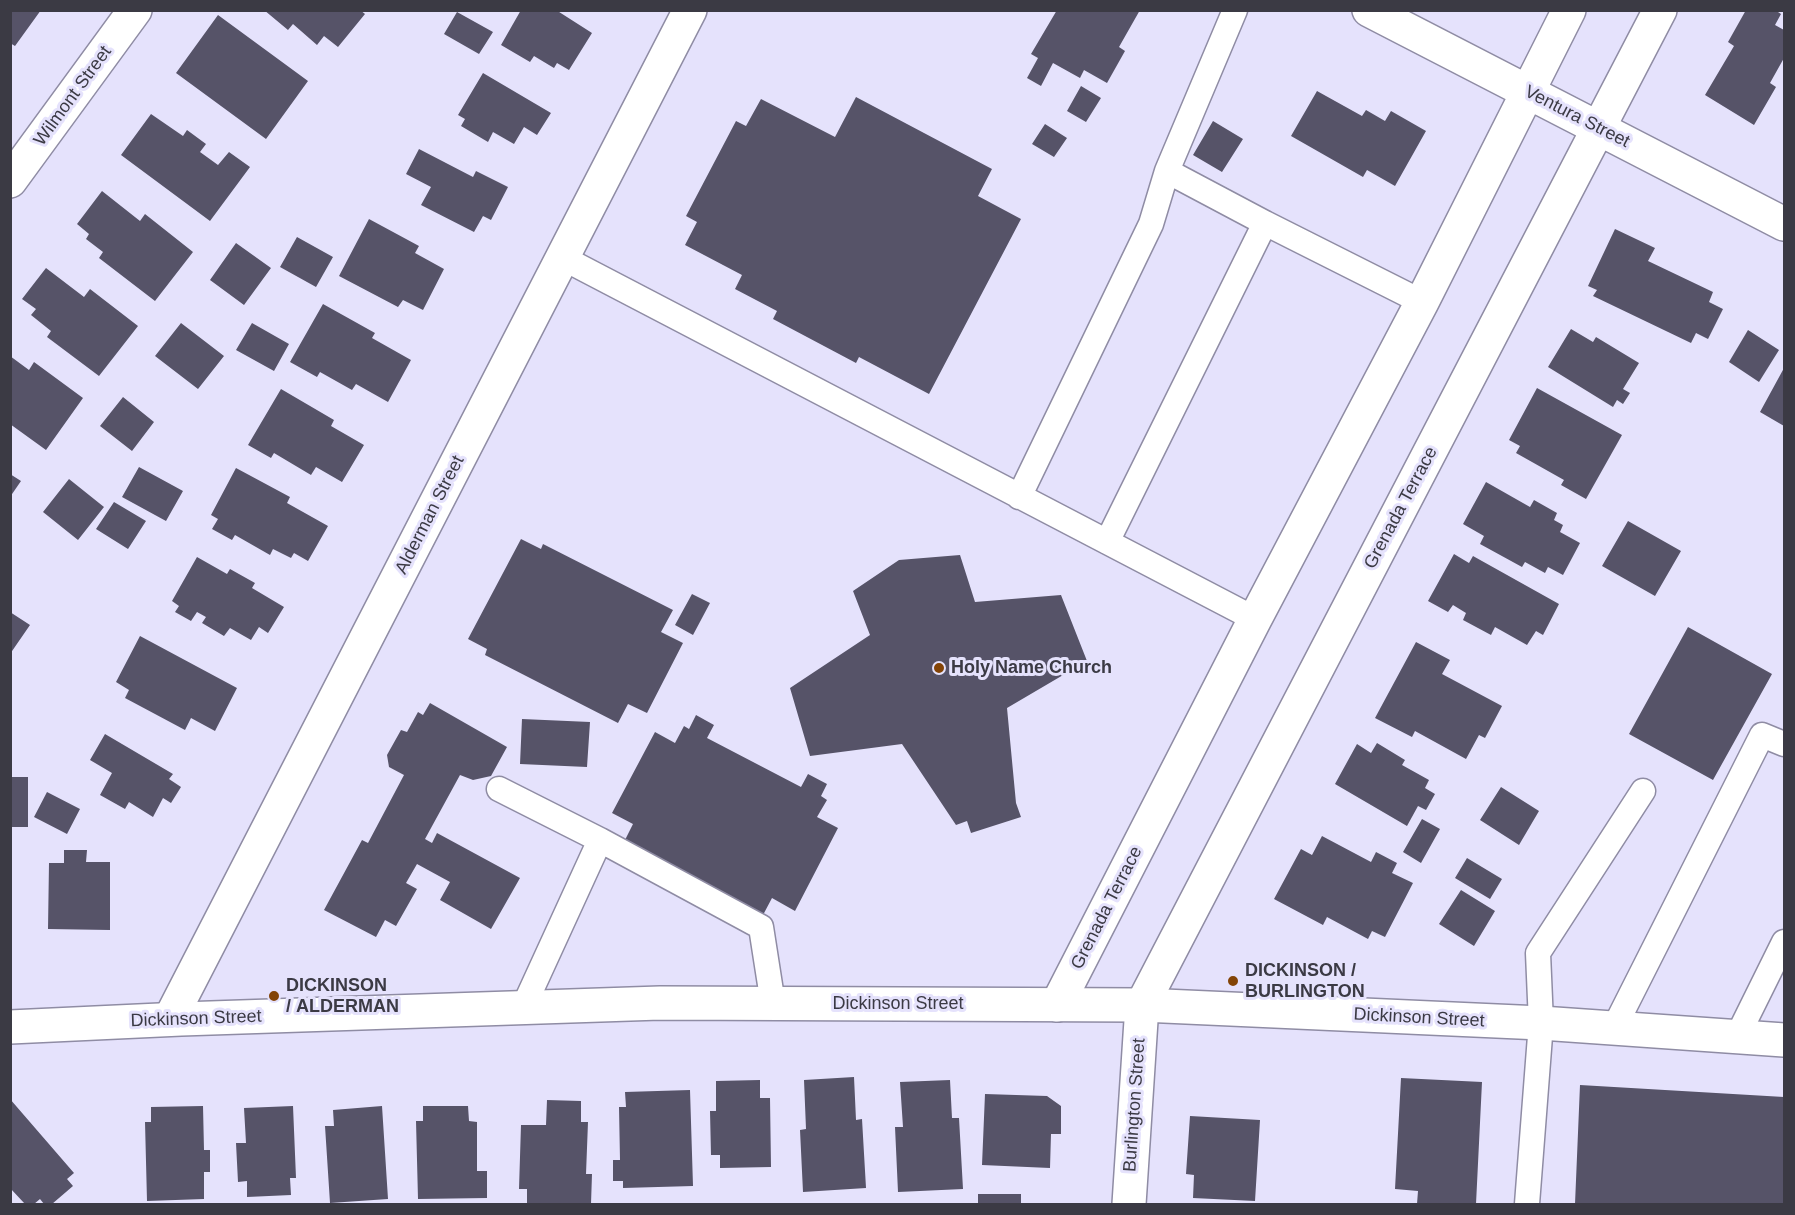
<!DOCTYPE html>
<style>
body{margin:0}
#map{position:relative;width:1795px;height:1215px;overflow:hidden;background:#e5e2fc;font-family:Helvetica,sans-serif}
canvas{display:block}
.frame{position:absolute;inset:0;border:12px solid #3b3a44;pointer-events:none}
</style>
<div id="map">
<canvas width="1795" height="1215"></canvas>
<div class="frame"></div>
</div>
<script>
const context = document.querySelector('canvas').getContext('2d');
context.lineJoin = 'round';
function fillPath(path, color) {
  context.fillStyle = color;
  context.fill(path, 'evenodd');
}
function stroke(path, color, width, dash) {
  context.strokeStyle = color;
  context.lineWidth = width;
  context.lineCap = dash ? 'butt' : 'round';
  context.setLineDash(dash || []);
  context.stroke(path);
}
function drawText(font, color, halo, rows, align = 'center') {
  context.font = font + ' Helvetica,sans-serif';
  context.lineWidth = 6;
  context.setLineDash([]);
  context.textBaseline = 'middle';
  context.strokeStyle = halo;
  context.fillStyle = color;
  for (const [text, x, y, turn = 0] of rows) {
    context.save();
    context.translate(x, y);
    context.rotate((+turn || 0) * Math.PI / 180);
    context.textAlign = isNaN(turn) ? turn : align;
    if (halo) context.strokeText(text, 0, 0);
    context.fillText(text, 0, 0);
    context.restore();
  }
}
const building = new Path2D(`
 M10,10H41L15,46L10,43Z
 M264,10H360L365,14L338,47L324,36L317,45L293,24L288,30Z
 M521,10H556L592,33L569,70L557,63L554,68L534,56L530,62L501,45Z
 M1057,10H1140L1119,47L1125,51L1107,83L1084,70L1080,78L1053,63L1041,86L1027,78L1038,58L1031,54Z
 M1746,10H1775L1781,14L1775,25L1784,30V58L1770,83L1776,87L1754,125L1705,95L1734,46L1728,42Z
 M457,12L493,32L479,54L444,34Z
 M218,15L308,81L266,139L176,73Z
 M483,73L551,113L537,135L524,127L514,144L493,132L488,142L461,126L465,119L458,115Z
 M1081,86L1101,98L1086,122L1067,111Z
 M1317,91L1362,116L1366,110L1385,121L1391,111L1426,131L1395,186L1367,170L1363,177L1291,136Z
 M856,97L992,169L978,196L1021,219L929,394L859,357L856,363L773,319L777,311L735,289L742,275L685,245L697,222L686,216L736,121L746,126L761,99L835,137Z
 M151,114L183,136L187,130L206,144L200,152L218,165L229,152L250,167L210,221L121,155Z
 M1213,121L1243,139L1222,172L1193,155Z
 M1045,124L1067,138L1054,157L1032,144Z
 M419,149L473,177L476,171L508,187L491,220L483,216L474,232L421,205L431,187L406,174Z
 M102,191L140,221L145,214L193,252L155,301L99,258L103,252L86,239L89,234L77,224Z
 M369,219L419,246L415,253L444,269L423,310L403,300L398,307L339,276Z
 M1615,229L1655,248L1648,261L1713,292L1709,302L1723,309L1708,339L1696,333L1691,343L1593,296L1597,290L1588,286Z
 M297,237L333,257L316,287L280,267Z
 M236,243L271,268L244,305L210,280Z
 M46,268L84,297L90,289L138,326L99,376L47,337L51,331L31,315L36,309L22,299Z
 M323,304L375,333L372,338L411,360L388,402L356,384L352,390L320,372L317,377L290,362Z
 M181,323L224,356L198,389L155,356Z
 M252,323L289,344L274,371L236,350Z
 M1571,329L1593,342L1596,337L1639,363L1623,389L1630,393L1623,404L1617,400L1613,407L1548,367Z
 M1748,330L1779,350L1759,382L1729,362Z
 M10,356L29,370L34,362L83,398L46,450L10,424Z
 M1784,368V426L1760,412Z
 M1537,388L1622,435L1586,499L1561,485L1564,480L1516,453L1520,446L1509,440Z
 M281,389L334,420L331,426L364,445L342,482L316,467L311,475L274,453L271,458L248,445Z
 M123,397L154,422L132,451L100,426Z
 M139,467L183,491L166,521L122,497Z
 M236,468L290,497L287,503L328,526L308,561L294,553L291,558L273,549L270,555L235,535L232,540L212,529L218,519L211,515Z
 M10,474L21,481L10,497Z
 M69,479L104,507L78,540L43,512Z
 M1486,482L1530,507L1534,500L1557,513L1554,520L1563,525L1560,532L1580,543L1563,575L1548,567L1545,573L1525,562L1522,567L1480,544L1484,536L1463,524Z
 M114,502L146,521L128,549L96,529Z
 M1628,521L1681,551L1655,596L1602,566Z
 M521,539L541,549L543,544L673,610L661,632L683,643L647,713L628,704L618,723L485,655L487,649L468,639Z
 M1454,554L1469,563L1473,556L1559,604L1543,635L1536,631L1527,645L1495,627L1491,635L1463,620L1466,613L1453,605L1448,612L1428,601Z
 M960,555L975,602L1061,595L1087,661L1007,708L1016,803L1021,817L971,833L967,821L956,825L902,744L810,756L790,688L870,635L853,591L899,560Z
 M197,557L227,574L230,569L255,583L252,588L284,607L268,633L259,627L251,640L230,628L224,636L202,623L206,617L197,612L191,621L175,612L179,606L172,601Z
 M692,594L710,603L693,635L675,625Z
 M10,612L30,625L10,654Z
 M1688,627L1772,674L1713,780L1629,734Z
 M140,636L237,688L215,731L191,718L185,730L125,698L129,690L116,682Z
 M1416,642L1450,660L1442,674L1502,706L1485,738L1479,735L1466,759L1415,731L1412,737L1375,718Z
 M430,703L507,747L491,776L473,780L460,775L425,839L432,843L437,833L520,878L491,929L440,900L450,882L417,864L406,883L417,889L396,926L385,920L376,937L324,910L362,840L368,843L404,775L389,767L387,755L401,730L407,732L418,712L423,715Z
 M696,715L714,725L707,738L801,787L808,774L827,784L821,796L827,800L817,817L838,828L795,911L772,898L763,915L624,842L633,824L612,813L655,732L675,743L684,726L689,729Z
 M522,719L590,722L587,767L520,764Z
 M105,734L173,774L169,779L181,787L171,803L163,798L153,817L129,802L125,809L100,795L112,773L90,760Z
 M1377,743L1405,760L1402,765L1429,780L1425,788L1435,794L1426,810L1418,806L1407,826L1335,784L1357,744L1371,753Z
 M10,777H28V827H10Z
 M1501,787L1539,811L1519,845L1480,820Z
 M47,792L80,809L67,834L34,817Z
 M1422,819L1440,829L1421,863L1403,852Z
 M1322,836L1371,862L1376,852L1397,863L1392,873L1413,883L1385,937L1372,931L1368,939L1327,917L1323,925L1274,899L1301,849L1312,855Z
 M64,850H87L86,862H110V930L48,929L49,863H64Z
 M1467,858L1502,879L1490,899L1455,878Z
 M1461,890L1495,911L1474,946L1439,924Z
 M854,1077L856,1120L862,1119L866,1188L803,1192L800,1130L806,1129L804,1080Z
 M1401,1078L1482,1082L1476,1204H1417L1418,1191L1395,1189Z
 M760,1080V1098H770L771,1167L720,1168V1155H711L710,1111H716V1081Z
 M950,1080L952,1118H959L963,1189L898,1192L895,1127H903L900,1082Z
 M1580,1085L1784,1097V1204H1575Z
 M690,1090L693,1186L623,1188V1181H613V1160H620L619,1107H626L625,1092Z
 M985,1094L1047,1096L1061,1106V1134H1051L1050,1168L982,1165Z
 M10,1099L74,1173L67,1179L73,1186L52,1204H44L40,1199L34,1204H25L10,1188Z
 M547,1100L581,1101V1122H588L586,1174H592L591,1204H527V1189H519L521,1125H546Z
 M203,1106L204,1150H210V1172H204V1199L147,1201L145,1122H151V1107Z
 M293,1106L296,1178H290L291,1195L247,1197V1181L238,1182L236,1143H246L244,1108Z
 M382,1106L388,1199L330,1203L325,1126H334L333,1110Z
 M423,1106H468L469,1121L477,1122V1171H487V1198L418,1199L416,1121H423Z
 M1190,1116L1260,1120L1255,1201L1193,1198L1194,1175L1186,1174Z
 M978,1194H1021V1204H978Z`);
const service = new Path2D(`
 M1265,223L1422,302
 M563,258L1255,619
 M1019,497L1151,224L1167,171
 M1107,542L1265,223L1167,171L1235,10
 M499,789L600,840L523,1008
 M600,840L761,927L773,1004
 M1614,1028L1762,735L1784,744
 M1737,1037L1784,942
 M1527,1204L1541,1023L1538,953L1643,791`);
const minor = new Path2D(`
 M1369,10L1784,224
 M10,181L135,10
 M1057,1005L1255,619L1422,302L1569,10
 M170,1019L690,10
 M1129,1204L1142,1005L1660,10`);
const secondary = new Path2D(`
 M10,1027L181,1019L660,1003L1142,1005L1541,1023L1784,1040`);
const markers = [
 [939,668,6,"#834407"],
 [1233,981,6,"#834407"],
 [274,996,6,"#834407"]
];
const streetNames = [
 ["Wilmont Street",73,96,-54],
 ["Ventura Street",1577,117,27],
 ["Grenada Terrace",1401,508,-62],
 ["Alderman Street",430,515,-63],
 ["Grenada Terrace",1107,908,-63],
 ["Dickinson Street",898,1004],
 ["Dickinson Street",1419,1018,3],
 ["Dickinson Street",196,1019,-2],
 ["Burlington Street",1135,1105,-86]
];
const poiNames = [
 ["Holy Name Church",951,668],
 ["DICKINSON /",1245,971],
 ["BURLINGTON",1245,992],
 ["DICKINSON",286,986],
 ["/ ALDERMAN",286,1007]
];
fillPath(building, '#565368');
stroke(service, '#8f8ca4', 27);
stroke(minor, '#8f8ca4', 36);
stroke(secondary, '#8f8ca4', 36);
stroke(service, '#fff', 24);
stroke(minor, '#fff', 33);
stroke(secondary, '#fff', 33);
for (const [x, y, r, color] of markers) {
  const dot = new Path2D();
  dot.arc(x, y, r, 0, 2 * Math.PI);
  context.fillStyle = color;
  context.fill(dot);
  stroke(dot, '#e5e2fc', 2);
}
drawText('18px', '#3b3a44', '#e5e2fc', streetNames);
drawText('bold 18px', '#3b3a44', '#e5e2fc', poiNames, 'left');
</script>
